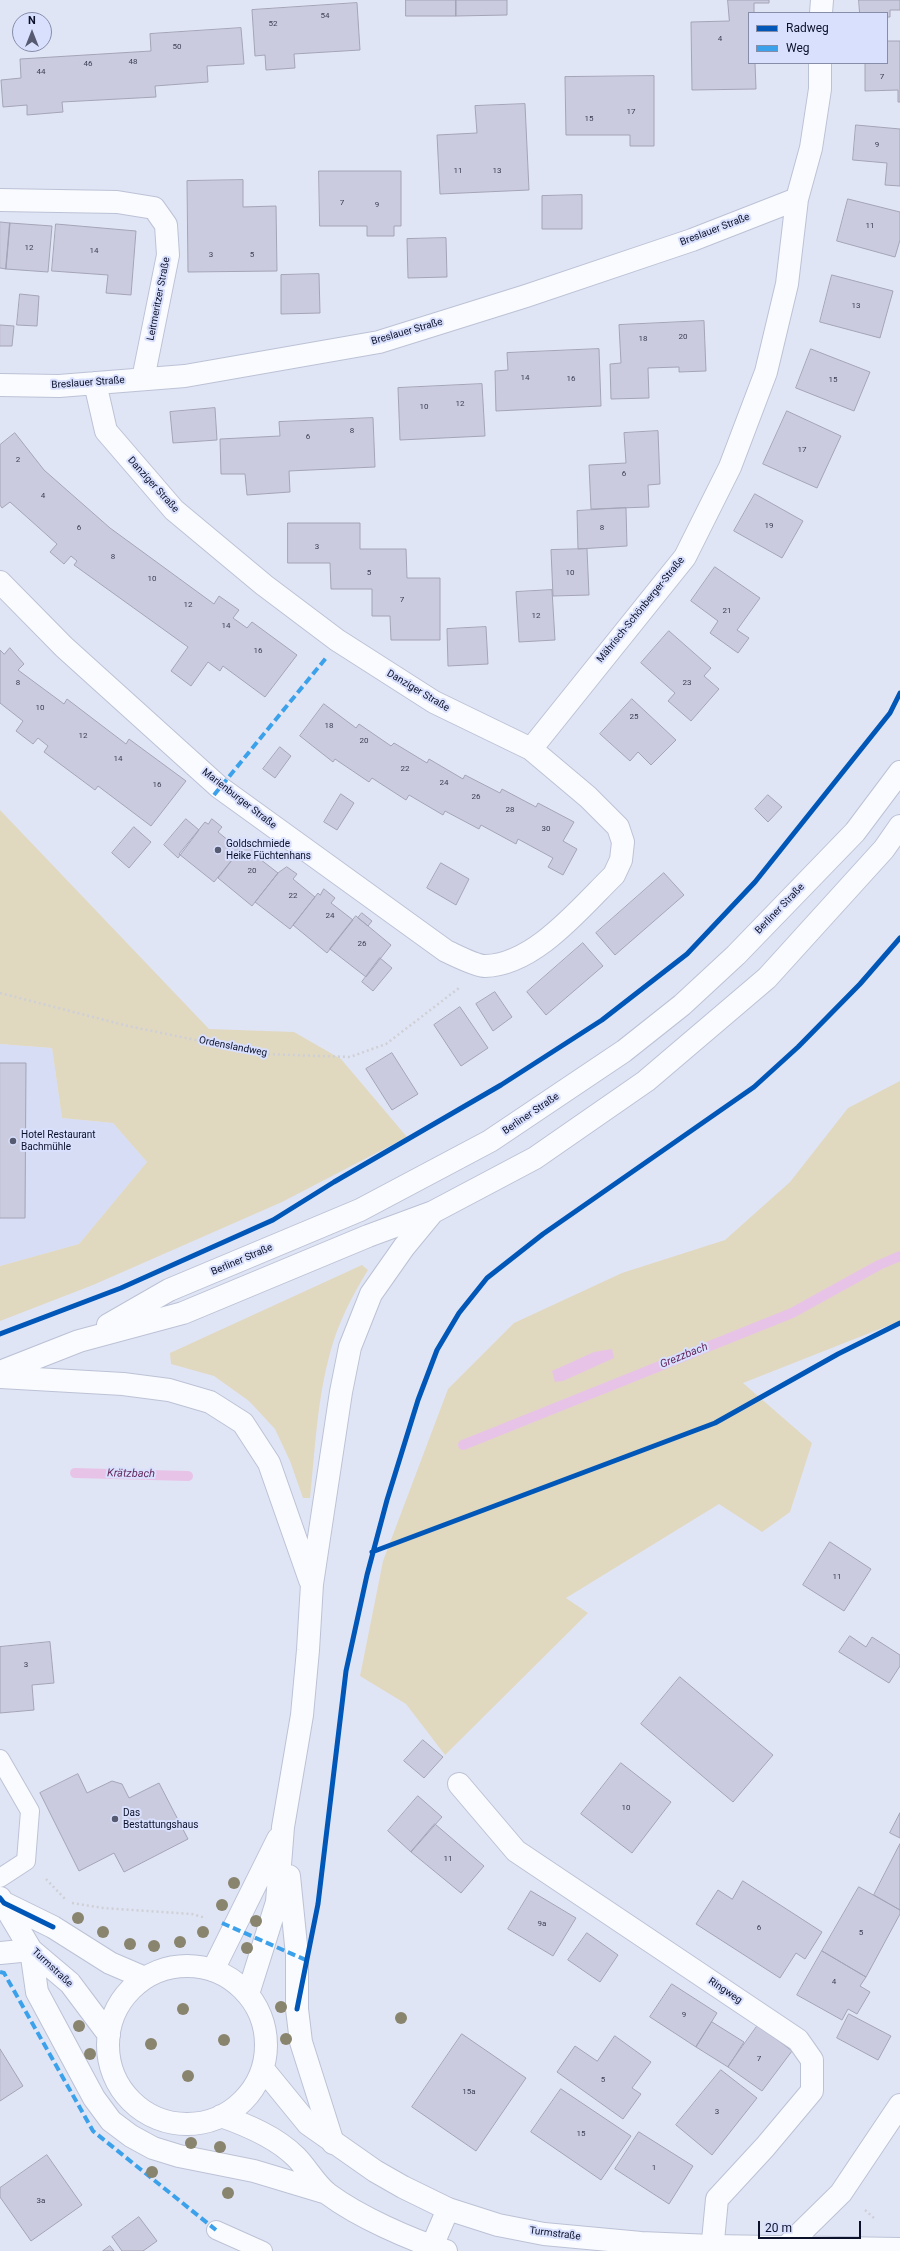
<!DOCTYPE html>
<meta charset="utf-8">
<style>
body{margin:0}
#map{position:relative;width:900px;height:2251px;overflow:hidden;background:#e0e5f5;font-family:Roboto,sans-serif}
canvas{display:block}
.legend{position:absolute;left:748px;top:12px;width:140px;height:52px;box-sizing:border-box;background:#d8e0fd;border:1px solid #868da9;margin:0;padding:5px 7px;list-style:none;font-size:12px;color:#0c112a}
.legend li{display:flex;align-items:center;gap:8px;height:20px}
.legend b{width:20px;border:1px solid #868da9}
.north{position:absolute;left:12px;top:12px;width:40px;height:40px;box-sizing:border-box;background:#d8e0fd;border:1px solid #868da9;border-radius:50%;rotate:0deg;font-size:11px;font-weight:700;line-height:16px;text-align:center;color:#0c112a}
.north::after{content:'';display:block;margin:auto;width:14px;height:18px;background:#565b71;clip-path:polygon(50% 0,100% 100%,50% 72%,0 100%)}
.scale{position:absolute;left:758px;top:2221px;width:103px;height:18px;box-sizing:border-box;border:2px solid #0c112a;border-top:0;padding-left:5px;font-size:12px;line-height:14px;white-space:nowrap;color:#0c112a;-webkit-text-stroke:3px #d8e0fd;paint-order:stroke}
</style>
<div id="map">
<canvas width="900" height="2251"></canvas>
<ul class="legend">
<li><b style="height:5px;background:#0057b8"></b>Radweg</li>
<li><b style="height:5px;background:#3ca1eb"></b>Weg</li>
</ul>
<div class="north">N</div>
<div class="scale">20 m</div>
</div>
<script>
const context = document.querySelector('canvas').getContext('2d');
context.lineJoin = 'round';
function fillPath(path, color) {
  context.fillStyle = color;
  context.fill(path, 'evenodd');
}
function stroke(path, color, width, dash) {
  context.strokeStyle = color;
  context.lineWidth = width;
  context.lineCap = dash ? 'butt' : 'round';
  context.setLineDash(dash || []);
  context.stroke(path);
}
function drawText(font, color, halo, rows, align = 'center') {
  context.font = font + ' Roboto,sans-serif';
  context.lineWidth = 4;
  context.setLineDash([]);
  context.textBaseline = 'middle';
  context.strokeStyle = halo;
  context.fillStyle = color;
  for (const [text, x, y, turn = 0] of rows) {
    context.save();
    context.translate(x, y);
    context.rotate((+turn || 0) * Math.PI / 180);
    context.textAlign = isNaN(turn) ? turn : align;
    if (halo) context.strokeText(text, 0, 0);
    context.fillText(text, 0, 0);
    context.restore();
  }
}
const built = new Path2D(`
 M0,1044L52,1048L62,1118L113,1123L147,1162L79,1244L0,1266Z`);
const green = new Path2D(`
 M0,810L209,1029L294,1032L341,1059L407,1137L282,1202L93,1285L0,1321V1266L79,1244L147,1162L113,1123L62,1118L52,1048L0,1044Z
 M900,1081V1321L743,1383L812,1443L790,1512L762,1532L719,1504L566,1598L588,1613L445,1755L406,1704L360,1676L383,1561L448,1389L514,1323L622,1273L725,1240L790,1182L848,1108Z
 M362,1265L368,1270C352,1296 338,1323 330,1353C317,1400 315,1450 310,1498H303L290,1461L275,1429L249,1401L214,1376L171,1364L170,1353Z`);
const water = new Path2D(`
 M612,1349L614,1358L563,1381L555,1382L552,1371L594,1352Z`);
const stream = new Path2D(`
 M463,1445L792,1313L879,1265L900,1256
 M75,1473L188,1476`);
const building = new Path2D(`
 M406,0H456V16H406Z
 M456,0H507V15L456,16Z
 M728,0H769V3H754V13H749V63H755L756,89L692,90L691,22L729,21Z
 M859,0H900V10H890V17H887V13H860Z
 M357,3L360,50L294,54L295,68L266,70L265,55L255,56L252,10Z
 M241,28L244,64L207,66L208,82L155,86L156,97L62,102L63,112L27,115V105L3,107L1,80L21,78L20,59L151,51L150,34Z
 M887,41H900V102H898V90L865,91V63H887Z
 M654,76V146H630V135H566L565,77Z
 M525,104L529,190L440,194L437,135L477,133L475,106Z
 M856,125L900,129V186L885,185L887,163L853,160Z
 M319,171H401V226H394V236H367V226H320Z
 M243,180V207L276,206L277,271L188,272L187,181Z
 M582,195V229H542V196Z
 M848,199L900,212V240L895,257L837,241Z
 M0,222L10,223L6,269L0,268Z
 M10,223L52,226L48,272L6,269Z
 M56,224L136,231L131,295L106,293L108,275L52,271Z
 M446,238L447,277L408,278L407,239Z
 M319,274L320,313L281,314V275Z
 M832,275L893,291L880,338L820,322Z
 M20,294L39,296L37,326L17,325Z
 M704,321L706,371L679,372V367L648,368L649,398L611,399L610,364L621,363L619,325Z
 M0,325L14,326L12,346H0Z
 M599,349L601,406L496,411L495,371L508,370L507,353Z
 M811,349L870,372L854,411L796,388Z
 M482,384L485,436L400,440L398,388Z
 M215,408L217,440L173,443L170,412Z
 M787,411L841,436L817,488L763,464Z
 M373,418L375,467L289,471L290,492L247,495L245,474H221L220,439L280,436L279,422Z
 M658,431L660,484L648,485L649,507L591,509L589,465L626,463L624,433Z
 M15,433L44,470L110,528L214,604L219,596L239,610L233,618L247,628L252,622L297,655L265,697L223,666L220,671L208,662L191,686L171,671L188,647L74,565L77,561L71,556L64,564L50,552L57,544L10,502L2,508L0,505V445Z
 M755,494L803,521L782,558L734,531Z
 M626,508L627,546L578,549L577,511Z
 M288,523H360V549H406L407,578H440V640H391L390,616H372V589H331L330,563H288Z
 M587,549L589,595L553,596L551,550Z
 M715,567L760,598L737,630L749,638L738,653L710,633L718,621L691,601Z
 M552,590L555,640L519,642L516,592Z
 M486,627L488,664L448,666L447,629Z
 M669,631L711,668L704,676L719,689L691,721L668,701L675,693L641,663Z
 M10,648L24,664L18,670L64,704L67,699L126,744L129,739L186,781L151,826L98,786L95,790L44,752L48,746L38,738L33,744L16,731L23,721L0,703V650L4,654Z
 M632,699L676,740L651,765L638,752L630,761L600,734Z
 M324,704L356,728L359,724L391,746L394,743L427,763L429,759L463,779L465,775L500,793L502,789L536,807L538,803L574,822L563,841L577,849L563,875L548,867L553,858L518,839L516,844L481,825L479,829L445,811L443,815L409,795L406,800L372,778L369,782L335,759L333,762L300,736Z
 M280,747L291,756L275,778L263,769Z
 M341,794L354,803L337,830L324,822Z
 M768,795L782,807L768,822L755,809Z
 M186,819L199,830L178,858L164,845Z
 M212,819L222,827L218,832L240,850L214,882L179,854L205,822L208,824Z
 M134,827L151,842L129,868L112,853Z
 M249,843L260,851L256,856L278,873L252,906L218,878L243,846L245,848Z
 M441,863L469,879L456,905L427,888Z
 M287,867L297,874L293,879L315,897L290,929L255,902L278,873Z
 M664,873L684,895L615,955L596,933Z
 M324,889L335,898L331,903L353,920L327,953L293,925L318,893L320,895Z
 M362,913L372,921L368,926L358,918Z
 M356,916L391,945L366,977L330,949Z
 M583,943L603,966L546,1015L527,992Z
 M380,958L392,968L373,991L362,982Z
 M495,992L512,1017L493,1031L476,1004Z
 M460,1007L488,1048L461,1066L434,1025Z
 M392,1053L418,1094L392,1110L366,1069Z
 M0,1063H26L25,1218H0Z
 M830,1542L871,1569L844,1611L803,1585Z
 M850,1636L866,1647L872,1637L900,1655V1666L889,1683L839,1652Z
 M50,1642L54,1683L32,1685L34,1710L0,1713V1647Z
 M680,1677L773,1755L733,1802L641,1724Z
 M423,1740L443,1757L424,1778L404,1761Z
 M621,1763L671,1802L632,1853L581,1814Z
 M78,1774L87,1793L112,1781L122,1784L129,1798L159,1783L188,1839L124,1872L114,1853L79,1871L40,1793Z
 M418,1796L442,1817L411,1852L388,1831Z
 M900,1813V1838L890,1833Z
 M435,1824L484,1866L461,1893L411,1852Z
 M900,1844V1910L874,1895Z
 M743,1881L822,1932L805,1959L796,1953L780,1978L696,1924L718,1890L732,1899Z
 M859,1887L900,1910V1914L866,1977L822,1951Z
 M531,1891L576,1918L553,1956L508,1929Z
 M587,1933L618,1955L600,1982L568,1960Z
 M822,1951L866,1977L860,1986L870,1992L857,2014L848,2009L842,2020L797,1995Z
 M672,1984L717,2013L696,2047L650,2017Z
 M849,2014L891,2036L878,2060L837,2038Z
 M712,2022L744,2042L728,2067L696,2047Z
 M758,2025L792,2051L762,2091L728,2067Z
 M462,2034L526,2078L476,2151L412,2107Z
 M615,2036L651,2062L632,2088L641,2094L623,2119L557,2072L575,2046L597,2061Z
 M0,2049L23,2086L0,2101Z
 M721,2070L757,2098L712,2155L676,2125Z
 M561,2089L631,2136L601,2180L531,2132Z
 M639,2132L693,2166L669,2204L615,2169Z
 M47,2155L82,2205L31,2241L0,2197V2188Z
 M139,2217L157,2241L143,2251H122L112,2237Z
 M110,2246L114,2251H103Z`);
const path = new Path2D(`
 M0,993L128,1026L263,1054L350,1057L386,1044L459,988
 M46,1879L66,1900
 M72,1903L103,1908L192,1914L206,1918
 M865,2210L875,2219`);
const service = new Path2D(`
 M0,1759L30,1811L26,1861L0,1878
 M216,2230L263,2251`);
const minor = new Path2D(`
 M821,13L822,0
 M0,200L117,202L154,208L166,225L168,255L143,379
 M0,385L59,386L185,376L379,342L526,296L692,240L797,199
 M0,582L64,647L219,787L446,951C455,955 476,966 485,966C535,965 581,907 614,875L621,860L623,842L618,827L588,797L531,749L434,702L337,640L264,585L174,510L106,431L95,383
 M531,749L685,557L730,467L766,372L787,284L797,199L811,148L820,89V63
 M459,1784L516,1851L798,2040L812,2060V2091L765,2147L717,2199L712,2251
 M0,1953L31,1950
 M430,2251L448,2209`);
const secondary = new Path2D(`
 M0,1898L31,1950L70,1983L109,2035
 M4,1903L53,1927L110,1963L145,1978
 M31,1950L37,1992L94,2098L111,2121L131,2136L153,2148L179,2156L254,2171L327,2193
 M108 2045a79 79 0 1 1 158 0a79 79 0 1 1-158 0Z
 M263,2069L308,2124L375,2171L403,2187L448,2209L498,2225L544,2234L641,2243L712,2246L900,2249
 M221,2116C247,2125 276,2137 296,2157C307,2168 315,2184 328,2194C359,2217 409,2239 446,2251
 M785,2248L841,2193L900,2105`);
const trunk = new Path2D(`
 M108,1325L169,1290L360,1210L490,1141L624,1051L682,1005L736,955L855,832L900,772
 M0,1372L79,1341L183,1313L368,1236L433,1212L535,1158L646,1081L767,978L884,849L900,826
 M0,1377L123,1384L169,1390L210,1402L243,1423L269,1463L310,1580
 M289,1876L297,1955V2009L301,2042L333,2143
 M213,1970L278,1839
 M248,1994L277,1902L283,1827L302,1715L308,1650L312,1584L341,1392L350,1347L371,1294L404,1247L432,1213`);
const quiet = new Path2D(`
 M214,795L326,658
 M222,1923L308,1961V1959
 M0,1972L4,1973L93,2131L216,2230`);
const cycleway = new Path2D(`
 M0,1334L121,1288L273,1220L334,1182L501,1085L602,1020L687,954L755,882L890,713L900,693
 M372,1552L715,1423L838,1354L900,1323
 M0,1898L4,1903L53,1927
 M297,2009L318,1904L346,1671L367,1575L387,1500L418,1400L437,1350L459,1313L487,1278L543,1234L754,1087L798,1047L860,984L900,938`);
const trees = [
 [234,1883],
 [222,1905],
 [78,1918],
 [256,1921],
 [103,1932],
 [203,1932],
 [180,1942],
 [130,1944],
 [154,1946],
 [247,1948],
 [281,2007],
 [183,2009],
 [401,2018],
 [79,2026],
 [286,2039],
 [224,2040],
 [151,2044],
 [90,2054],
 [188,2076],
 [191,2143],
 [220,2147],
 [152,2172],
 [228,2193]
];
const markers = [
 [218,850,4,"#565b71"],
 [13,1141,4,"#565b71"],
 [115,1819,4,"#565b71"]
];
const numberNames = [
 ["54",325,16],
 ["52",273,24],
 ["4",720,39],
 ["50",177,47],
 ["48",133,62],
 ["46",88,64],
 ["44",41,72],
 ["7",882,77],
 ["17",631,112],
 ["15",589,119],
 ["9",877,145],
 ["11",458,171],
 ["13",497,171],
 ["7",342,203],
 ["9",377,205],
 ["11",870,226],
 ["12",29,248],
 ["14",94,251],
 ["3",211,255],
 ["5",252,255],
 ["13",856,306],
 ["20",683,337],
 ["18",643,339],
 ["14",525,378],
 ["16",571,379],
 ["15",833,380],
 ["12",460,404],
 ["10",424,407],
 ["8",352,431],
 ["6",308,437],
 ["17",802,450],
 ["2",18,460],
 ["6",624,474],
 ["4",43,496],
 ["19",769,526],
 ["6",79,528],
 ["8",602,528],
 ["3",317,547],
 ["8",113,557],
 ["5",369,573],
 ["10",570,573],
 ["10",152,579],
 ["7",402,600],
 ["12",188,605],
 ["21",727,611],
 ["12",536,616],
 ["14",226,626],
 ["16",258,651],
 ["8",18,683],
 ["23",687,683],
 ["10",40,708],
 ["25",634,717],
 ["18",329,726],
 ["12",83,736],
 ["20",364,741],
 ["14",118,759],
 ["22",405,769],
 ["24",444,783],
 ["16",157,785],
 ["26",476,797],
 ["28",510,810],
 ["30",546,829],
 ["20",252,871],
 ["22",293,896],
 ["24",330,916],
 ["26",362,944],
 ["11",837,1577],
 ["3",26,1665],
 ["10",626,1808],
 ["11",448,1859],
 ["9a",542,1924],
 ["6",759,1928],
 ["5",861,1933],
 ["4",834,1982],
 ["9",684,2015],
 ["7",759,2059],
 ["5",603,2080],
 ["15a",469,2092],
 ["3",717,2112],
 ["15",581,2134],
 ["1",654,2168],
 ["3a",41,2201]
];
const streetNames = [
 ["Breslauer Straße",715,230,-21],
 ["Leitmeritzer Straße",159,299,-79],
 ["Breslauer Straße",407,332,-16],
 ["Breslauer Straße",88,383,-4],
 ["Danziger Straße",153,485,48],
 ["Mährisch-Schönberger-Straße",641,610,-51],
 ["Danziger Straße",418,691,31],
 ["Marienburger Straße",239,799,38],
 ["Berliner Straße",780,909,-46],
 ["Ordenslandweg",233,1047,11],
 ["Berliner Straße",531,1114,-34],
 ["Berliner Straße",242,1260,-23],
 ["Turmstraße",52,1968,43],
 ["Ringweg",725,1991,34],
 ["Turmstraße",555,2234,7]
];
const poiNames = [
 ["Goldschmiede",226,844],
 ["Heike Füchtenhans",226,856],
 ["Hotel Restaurant",21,1135],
 ["Bachmühle",21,1147],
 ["Das",123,1813],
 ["Bestattungshaus",123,1825]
];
const waterNames = [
 ["Grezzbach",684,1356,-22],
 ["Krätzbach",131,1474,1]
];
fillPath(built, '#d6ddf5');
fillPath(green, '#e1d8c0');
fillPath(water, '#e7c4e7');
stroke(stream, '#e7c4e7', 10);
fillPath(building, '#cbcbdf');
stroke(building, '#a4a4b7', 1);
stroke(service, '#bcc2d6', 20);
stroke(minor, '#bcc2d6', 24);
stroke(secondary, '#bcc2d6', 24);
stroke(trunk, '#bcc2d6', 24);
stroke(path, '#ced0d6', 2.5, [2, 3]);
stroke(service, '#fafbfe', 18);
stroke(minor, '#fafbfe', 22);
stroke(secondary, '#fafbfe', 22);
stroke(trunk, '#fafbfe', 22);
stroke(quiet, '#3ca1eb', 4, [8, 4]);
stroke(cycleway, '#0057b8', 5);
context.fillStyle = '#89846e';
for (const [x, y] of trees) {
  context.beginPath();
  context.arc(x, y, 6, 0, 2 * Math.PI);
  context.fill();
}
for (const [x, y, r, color] of markers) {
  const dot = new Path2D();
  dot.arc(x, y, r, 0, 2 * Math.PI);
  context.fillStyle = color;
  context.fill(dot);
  stroke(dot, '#d8e0fd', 1.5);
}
drawText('8px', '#3c4057', null, numberNames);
drawText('10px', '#0c112a', '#d8e0fd', streetNames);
drawText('10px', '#0c112a', '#d8e0fd', poiNames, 'left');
drawText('italic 11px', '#65295e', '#d8e0fd', waterNames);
</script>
